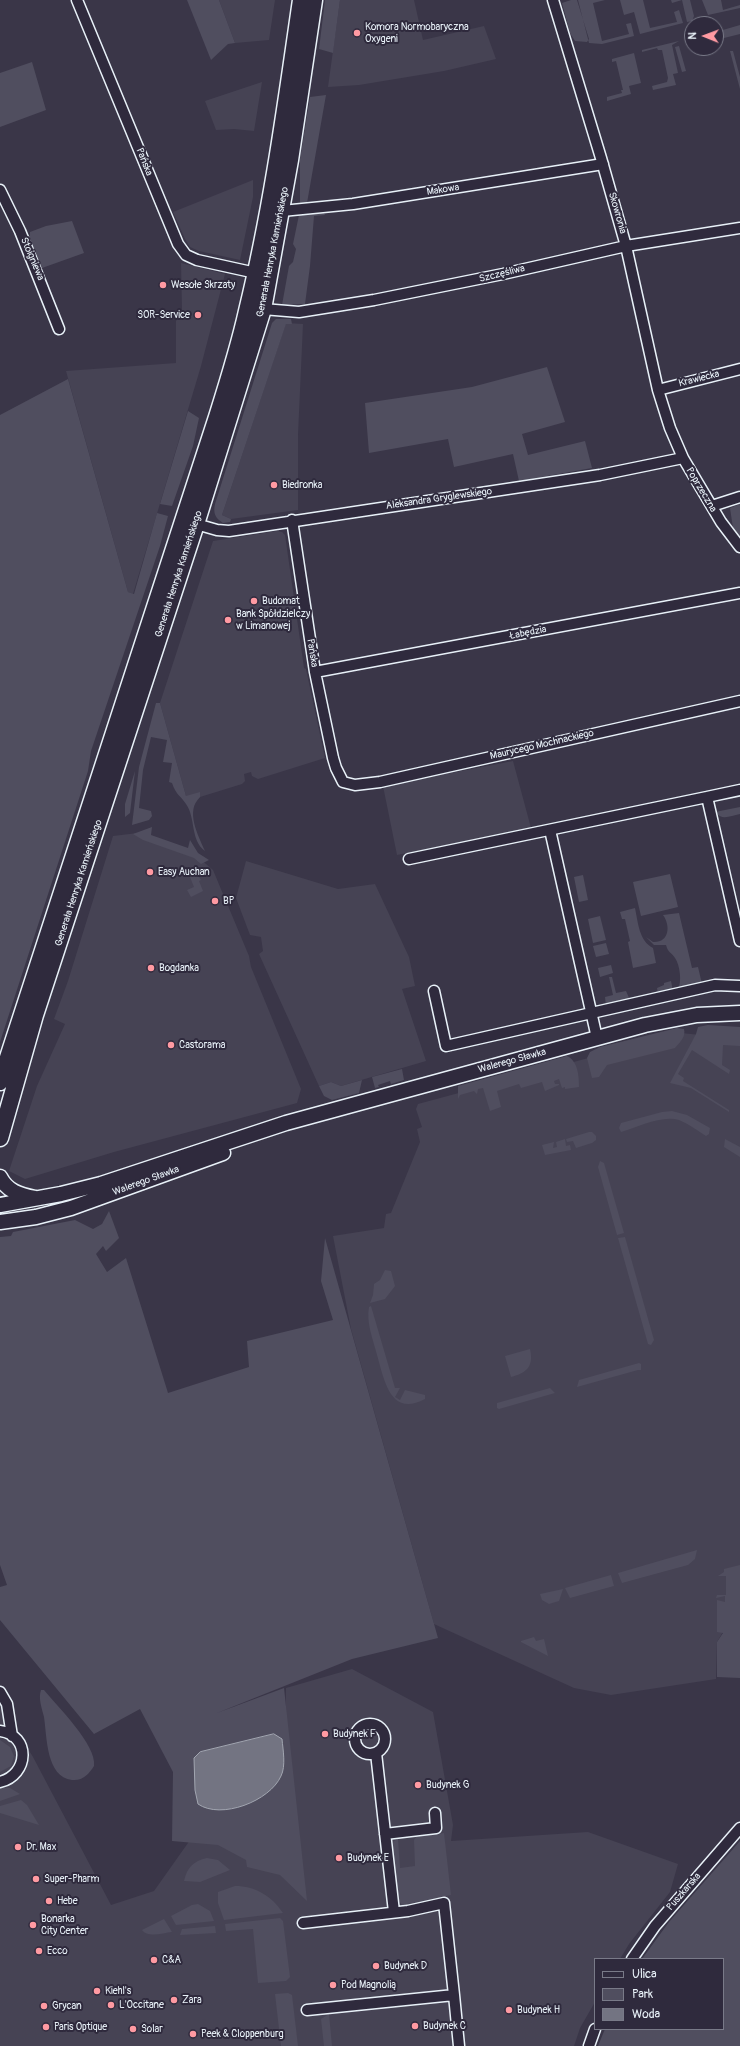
<!DOCTYPE html>
<meta charset="utf-8">
<style>
body{margin:0}
#map{position:relative;width:740px;height:2046px;overflow:hidden;background:#3a3648;font-family:Pangolin,sans-serif}
canvas{display:block}
.legend{position:absolute;left:594px;top:1958px;width:130px;height:72px;box-sizing:border-box;background:#2f2a3d;border:1px solid #797a88;margin:0;padding:5px 7px;list-style:none;font-size:12px;color:#e8f1f8}
.legend li{display:flex;align-items:center;gap:8px;height:20px}
.legend b{width:20px;border:1px solid #797a88}
.north{position:absolute;left:684px;top:16px;width:40px;height:40px;box-sizing:border-box;background:#2f2a3d;border:1px solid #797a88;border-radius:50%;rotate:271deg;font-size:11px;font-weight:700;line-height:16px;text-align:center;color:#e8f1f8}
.north::after{content:'';display:block;margin:auto;width:14px;height:18px;background:#ff9aa2;clip-path:polygon(50% 0,100% 100%,50% 72%,0 100%)}
</style>
<div id="map">
<canvas width="740" height="2046"></canvas>
<ul class="legend">
<li><b style="height:5px;background:#2f2a3d"></b>Ulica</li>
<li><b style="height:11px;background:#504e5f"></b>Park</li>
<li><b style="height:11px;background:#737482"></b>Woda</li>
</ul>
<div class="north">N</div>
</div>
<script>
const context = document.querySelector('canvas').getContext('2d');
context.lineJoin = 'round';
function fillPath(path, color) {
  context.fillStyle = color;
  context.fill(path, 'evenodd');
}
function stroke(path, color, width, dash) {
  context.strokeStyle = color;
  context.lineWidth = width;
  context.lineCap = dash ? 'butt' : 'round';
  context.setLineDash(dash || []);
  context.stroke(path);
}
function drawText(font, color, halo, rows, align = 'center') {
  context.font = font + ' Pangolin,sans-serif';
  context.lineWidth = 4;
  context.setLineDash([]);
  context.textBaseline = 'middle';
  context.strokeStyle = halo;
  context.fillStyle = color;
  for (const [text, x, y, turn = 0] of rows) {
    context.save();
    context.translate(x, y);
    context.rotate((+turn || 0) * Math.PI / 180);
    context.textAlign = isNaN(turn) ? turn : align;
    if (halo) context.strokeText(text, 0, 0);
    context.fillText(text, 0, 0);
    context.restore();
  }
}
const built = new Path2D(`
 M219,0H275L269,40L235,43Z
 M340,0H414L423,40L484,26L496,59L444,71L359,85L328,87Z
 M262,82L254,131L234,129L216,130L205,101Z
 M253,180V197L240,260L199,251L190,247L185,239L173,212Z
 M181,263L225,274L201,366L133,594L128,592L66,371L176,363V321L182,310Z
 M286,323L303,324L298,435V510L231,519L222,515Z
 M277,531L282,532L285,535L304,668L306,669L325,758L258,779L252,776L251,772L244,774L245,781L242,784L200,797L193,806V811L186,796L160,703L213,541Z
 M513,761L531,828L397,855L383,786Z
 M138,833L192,852L213,870L249,956L251,967L301,1089L297,1103L114,1152L25,1179L9,1171L37,1086L65,1024L54,1019L68,981L113,836Z
 M246,861L338,889L375,884L409,957L415,986L402,989L426,1061L341,1086L331,1082L319,1086L259,954L263,951L261,937L250,935L236,898Z
 M681,1033L740,1039V1570L727,1625L717,1642L716,1679L611,1695L574,1688L434,1624L351,1329L333,1236L384,1228L386,1214L391,1213L420,1142L417,1129L422,1127L416,1109L418,1104Z
 M352,1669L433,1712L453,1825L451,1841L588,1832L678,1864L670,1892L629,1944L620,1959H595V2002L580,2028L574,2046H0V1704L33,1757L111,1905L154,1891L200,1826L284,1820L286,1688Z`);
const green = new Path2D(`
 M187,0H219L235,43L228,44L211,60Z
 M325,0H340L333,53L319,49Z
 M571,0H577L589,39L587,42L575,41L570,33L562,3Z
 M578,0H605L593,3L602,41L629,34L626,24L631,23L634,36L602,44L589,43Z
 M620,0H643L650,28L677,22L674,12L679,10L683,23L640,34L634,12L624,15Z
 M671,0H690L694,16L692,21L687,22L682,0L672,3Z
 M702,0H721L723,10L740,5V8L708,15Z
 M740,25V34L716,40V32Z
 M679,41L672,45L678,73L673,74L676,85L653,90L652,86L667,82L668,78L662,50H658L657,48L642,52V50Z
 M679,46L686,71L682,72L675,47Z
 M730,51H733L740,77V89Z
 M634,53L641,83L629,86L631,94L607,101V97L622,93L621,90H623L616,61L612,62V59Z
 M32,62L46,110L0,127V73Z
 M326,95L307,203L300,204V159L310,97Z
 M324,213L325,215L314,216L310,266L305,304L282,305L289,266L293,262L296,249L293,244L299,215Z
 M72,221L84,253L42,268L30,240V232L46,226Z
 M276,319H291L292,324H286L222,515L231,519L230,522L223,523C215,518 213,513 215,504L272,323Z
 M547,367L565,422L522,434L528,455L585,441L592,468L519,481L513,454L454,467L448,439L369,453L365,403L472,387Z
 M68,379L128,592L134,594L157,513L168,516L160,546L91,751L88,771L0,1042V415Z
 M188,411L199,418L193,446L172,506L160,504Z
 M740,504V537L733,528L730,508Z
 M156,703H160L186,796L200,792V797C185,811 198,835 205,851C190,840 196,818 186,804C180,795 176,795 172,783L169,782L172,763L163,762L167,740L151,737L143,770L139,808L151,811L152,816L149,820L132,825L139,767Z
 M135,771L130,813L125,817V804Z
 M740,807V814C730,816 722,821 715,812Z
 M152,827L151,835L188,848L190,840L198,853L209,860L201,864L194,858L143,840L133,834Z
 M670,874L678,907L641,916L633,882Z
 M583,875L588,900L579,902L574,877Z
 M193,876L199,877L201,880L199,881L203,891L191,897L187,890L194,887L190,877Z
 M635,908C638,922 639,941 653,948L656,963L633,968L628,942L630,941L625,919H622L620,912Z
 M679,913L692,968L698,967L702,984L678,989C682,982 680,965 675,958C671,952 668,953 666,945H654L646,937L653,942C669,943 671,926 663,915Z
 M600,916L606,940L593,943L588,919Z
 M606,943L609,954L596,957L593,946Z
 M611,965L613,973L600,977L598,968Z
 M609,977H612L616,993L626,991L630,1000L606,1006L605,997L613,995Z
 M671,981L673,991L658,994L657,988L664,985V983Z
 M708,1025L740,1027V1046L723,1045L722,1065L730,1070L729,1074L692,1050L678,1074L684,1078L683,1081L729,1110V1112L691,1088L670,1083L696,1034L698,1027Z
 M677,1028L684,1029C686,1037 680,1042 675,1048L607,1065L599,1077L592,1078L587,1058L590,1052L600,1047Z
 M567,1056C578,1061 579,1076 579,1087L565,1089V1087L562,1088L559,1079L554,1081L555,1084H559V1085L545,1091L542,1082L521,1088L519,1084L497,1091L501,1107L490,1111L483,1088L478,1089L477,1094L474,1091L460,1095L458,1099V1086Z
 M402,1069L404,1080L391,1084L390,1081L378,1085L379,1087L375,1088L372,1077Z
 M362,1080L359,1093L332,1100L324,1096L319,1086L331,1082L341,1086Z
 M672,1111L687,1115L710,1128L709,1134L706,1136C698,1131 689,1124 679,1120C662,1115 638,1127 621,1132L619,1128L621,1123L662,1112Z
 M589,1132H592L596,1136V1140L592,1143L576,1148L573,1141L567,1142L566,1139Z
 M565,1139L566,1146L570,1145L571,1150L545,1155L542,1145L554,1142L553,1148L557,1147L556,1142Z
 M725,1139L740,1147V1157L724,1147Z
 M600,1161L604,1163L624,1233L617,1235L598,1167Z
 M109,1211L119,1238L106,1251L103,1246L96,1254L107,1272L126,1258L168,1393L249,1367L247,1341L333,1320L321,1281L325,1238L438,1638L352,1659L217,1713L284,1688L307,1901L280,1875L247,1867L246,1860L218,1845L172,1841L173,1772L140,1709L94,1734L0,1620V1587L7,1585L0,1565V1237L11,1236L13,1232L75,1220L93,1229L102,1224Z
 M625,1237L654,1340L651,1345L648,1344L618,1238Z
 M385,1270L391,1271L395,1286L385,1299L370,1303L373,1295L374,1284L380,1280Z
 M371,1306L395,1388H400L395,1397L400,1400L405,1390L425,1395V1399C390,1418 384,1379 377,1355C373,1339 366,1323 369,1307Z
 M530,1349C534,1366 527,1373 511,1377L505,1356Z
 M639,1363L641,1364V1370H638L577,1387L579,1380Z
 M550,1388L555,1393L499,1409L497,1408V1403Z
 M697,1550L695,1559L688,1565L622,1583L618,1573Z
 M740,1565V1678L717,1677V1642L723,1633L717,1632V1600L725,1602V1596L716,1598L717,1595H726V1576H718L724,1572V1569Z
 M611,1575L614,1586L570,1598L565,1588Z
 M563,1589L559,1601L549,1604L542,1600L540,1594Z
 M534,1637L536,1641L544,1639L548,1656L521,1642V1641Z
 M41,1690H44C57,1706 97,1745 94,1766C89,1774 83,1781 72,1780C46,1777 47,1737 44,1717C42,1709 38,1698 41,1690Z
 M0,1740L10,1747L14,1756L11,1766L0,1772Z
 M0,1787L10,1788L20,1794L0,1801Z
 M21,1800L27,1805L39,1825L0,1813V1806Z
 M444,1833L451,1895L402,1905L398,1899L392,1846L394,1841L398,1839L400,1868L415,1866L414,1840L416,1837Z
 M740,1841V2046H598L605,2029H723V1959H642L669,1922Z
 M207,1858L218,1860L230,1870L200,1882L184,1881C187,1868 193,1861 207,1858Z
 M235,1886C255,1886 272,1896 283,1913L224,1920L218,1903V1892Z
 M198,1904L210,1911L214,1921L176,1925L171,1916L192,1905Z
 M280,1918L283,1921L290,1977L286,1981L258,1983L253,1929L226,1931L225,1924Z
 M164,1919L172,1932C163,1933 148,1938 142,1930Z
 M215,1926L216,1933L180,1935L182,1929Z
 M288,1993L292,1995L298,2046H281L275,1994Z
 M329,2014L332,2046H324L321,2019Z`);
const water = new Path2D(`
 M274,1734L282,1739C283,1750 286,1766 281,1776C270,1801 221,1820 198,1804L195,1790L194,1758L200,1752Z`);
const street = new Path2D(`
 M77,0L178,244L186,255L197,260L256,273
 M553,0L601,158L626,246L658,390L670,428L683,458L721,522L740,547
 M0,190L20,231L59,329
 M282,211L353,204L603,164
 M263,309L299,312L374,300L503,274L626,246L740,228
 M658,390L740,369
 M712,506L740,497
 M292,520L315,672L333,758L336,768L343,782L355,785L380,782L740,701
 M196,524L217,530L229,531L600,475L683,458
 M315,672L740,593
 M740,790L707,797L740,941
 M550,830L597,1038
 M409,859L707,797
 M434,991L446,1046L715,985L740,986
 M0,1692L7,1704L12,1736
 M355 1739a15 15 0 1 1 30 0a15 15 0 1 1-30 0Z
 M0,1731C31,1735 29,1775 0,1782
 M376,1753L394,1912
 M385,1834L436,1828L435,1813
 M303,1923L408,1911L444,1903L454,1995
 M632,1959L655,1926L740,1828
 M307,2010L454,1995L459,2046
 M589,2046L595,2029`);
const secondary = new Path2D(`
 M0,1177C7,1191 19,1195 35,1198
 M0,1205L61,1194L101,1184L286,1123L645,1025L697,1015L740,1013
 M0,1222L36,1217L71,1208L223,1153`);
const primary = new Path2D(`
 M0,1082L217,417C228,382 239,347 247,311C272,209 286,104 301,0
 M0,1138L35,1015L196,524L263,309L290,160L314,0`);
const markers = [
 [357,33,4,"#ff9aa2"],
 [163,285,4,"#ff9aa2"],
 [198,315,4,"#ff9aa2"],
 [274,485,4,"#ff9aa2"],
 [254,601,4,"#ff9aa2"],
 [228,620,4,"#ff9aa2"],
 [150,872,4,"#ff9aa2"],
 [215,901,4,"#ff9aa2"],
 [151,968,4,"#ff9aa2"],
 [171,1045,4,"#ff9aa2"],
 [325,1734,4,"#ff9aa2"],
 [418,1785,4,"#ff9aa2"],
 [18,1847,4,"#ff9aa2"],
 [339,1858,4,"#ff9aa2"],
 [36,1879,4,"#ff9aa2"],
 [49,1901,4,"#ff9aa2"],
 [33,1925,4,"#ff9aa2"],
 [39,1951,4,"#ff9aa2"],
 [154,1960,4,"#ff9aa2"],
 [376,1966,4,"#ff9aa2"],
 [333,1985,4,"#ff9aa2"],
 [97,1991,4,"#ff9aa2"],
 [174,2000,4,"#ff9aa2"],
 [111,2005,4,"#ff9aa2"],
 [44,2006,4,"#ff9aa2"],
 [509,2010,4,"#ff9aa2"],
 [415,2026,4,"#ff9aa2"],
 [46,2027,4,"#ff9aa2"],
 [133,2029,4,"#ff9aa2"],
 [193,2034,4,"#ff9aa2"]
];
const poiNames = [
 ["Komora Normobaryczna",365,27],
 ["Oxygeni",365,39],
 ["Wesołe Skrzaty",171,285],
 ["SOR-Service",190,315,"right"],
 ["Biedronka",282,485],
 ["Budomat",262,601],
 ["Bank Spółdzielczy",236,614],
 ["w Limanowej",236,626],
 ["Easy Auchan",158,872],
 ["BP",223,901],
 ["Bogdanka",159,968],
 ["Castorama",179,1045],
 ["Budynek F",333,1734],
 ["Budynek G",426,1785],
 ["Dr. Max",26,1847],
 ["Budynek E",347,1858],
 ["Super-Pharm",44,1879],
 ["Hebe",57,1901],
 ["Bonarka",41,1919],
 ["City Center",41,1931],
 ["Ecco",47,1951],
 ["C&A",162,1960],
 ["Budynek D",384,1966],
 ["Pod Magnolią",341,1985],
 ["Kiehl's",105,1991],
 ["Zara",182,2000],
 ["L'Occitane",119,2005],
 ["Grycan",52,2006],
 ["Budynek H",517,2010],
 ["Budynek C",423,2026],
 ["Paris Optique",54,2027],
 ["Solar",141,2029],
 ["Peek & Cloppenburg",201,2034]
];
const streetNames = [
 ["Pańska",144,162,68],
 ["Makowa",443,190,-9],
 ["Skowronia",617,213,74],
 ["Generała Henryka Kamieńskiego",273,252,-79],
 ["Stoigniewa",32,259,67],
 ["Szczęśliwa",502,274,-14],
 ["Krawiecka",699,379,-14],
 ["Poprzeczna",701,490,59],
 ["Aleksandra Gryglewskiego",439,499,-8],
 ["Generała Henryka Kamieńskiego",179,574,-72],
 ["Łabędzia",528,633,-11],
 ["Pańska",312,653,81],
 ["Maurycego Mochnackiego",542,745,-13],
 ["Generała Henryka Kamieńskiego",79,883,-72],
 ["Walerego Sławka",512,1061,-15],
 ["Walerego Sławka",146,1181,-20],
 ["Puszkarska",684,1892,-49]
];
fillPath(built, '#464354');
fillPath(green, '#504e5f');
fillPath(water, '#737482');
stroke(water, '#a2a6b1', 1);
stroke(street, '#e8f1f8', 13);
stroke(secondary, '#e8f1f8', 17);
stroke(primary, '#e8f1f8', 19);
stroke(street, '#2f2a3d', 10);
stroke(secondary, '#2f2a3d', 14);
stroke(primary, '#2f2a3d', 16);
for (const [x, y, r, color] of markers) {
  const dot = new Path2D();
  dot.arc(x, y, r, 0, 2 * Math.PI);
  context.fillStyle = color;
  context.fill(dot);
  stroke(dot, '#2f2a3d', 1.5);
}
drawText('10px', '#e8f1f8', '#2f2a3d', poiNames, 'left');
drawText('10px', '#e8f1f8', '#2f2a3d', streetNames);
</script>
